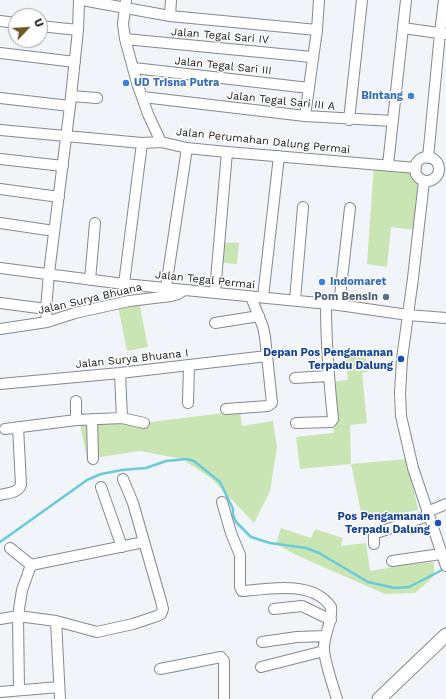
<!DOCTYPE html>
<style>
body{margin:0}
#map{position:relative;width:446px;height:699px;overflow:hidden;background:#f1f4f8;font-family:"Work Sans",sans-serif}
canvas{display:block}
.north{position:absolute;left:8px;top:8px;width:40px;height:40px;box-sizing:border-box;background:#fff;border:1px solid #a2a2a3;border-radius:50%;rotate:65deg;font-size:11px;font-weight:700;line-height:16px;text-align:center;color:#161718}
.north::after{content:'';display:block;margin:auto;width:14px;height:18px;background:#6d5525;clip-path:polygon(50% 0,100% 100%,50% 72%,0 100%)}
</style>
<div id="map">
<canvas width="446" height="699"></canvas>
<div class="north">U</div>
</div>
<script>
const context = document.querySelector('canvas').getContext('2d');
context.lineJoin = 'round';
function fillPath(path, color) {
  context.fillStyle = color;
  context.fill(path, 'evenodd');
}
function stroke(path, color, width, dash) {
  context.strokeStyle = color;
  context.lineWidth = width;
  context.lineCap = dash ? 'butt' : 'round';
  context.setLineDash(dash || []);
  context.stroke(path);
}
function drawText(font, color, halo, rows, align = 'center') {
  context.font = font + ' "Work Sans",sans-serif';
  context.lineWidth = 3;
  context.setLineDash([]);
  context.textBaseline = 'middle';
  context.strokeStyle = halo;
  context.fillStyle = color;
  for (const [text, x, y, turn = 0] of rows) {
    context.save();
    context.translate(x, y);
    context.rotate((+turn || 0) * Math.PI / 180);
    context.textAlign = isNaN(turn) ? turn : align;
    if (halo) context.strokeText(text, 0, 0);
    context.fillText(text, 0, 0);
    context.restore();
  }
}
const green = new Path2D(`
 M374,164L421,169L415,230L391,227L387,267L367,264Z
 M215,242L239,243L237,264L213,262Z
 M139,302L148,347L127,351L118,306Z
 M365,351L368,372L362,373L367,423L350,425L351,464L407,459L418,510L363,521L351,464L300,469L296,437L334,433L327,382L348,380L345,353Z
 M240,411L242,426L273,421L277,447L270,491L254,523L212,479L182,459L140,451L87,459L80,424L107,418L151,422Z
 M281,528L311,538L315,529L343,538L341,546L366,543L370,571L405,565L434,562V576L415,593L385,594L296,555L276,544Z`);
const stream = new Path2D(`
 M0,542L87,480L101,474L122,470L146,468L166,461L187,459L194,461L220,482L233,509V515L236,522L251,537L270,543L306,548L319,553L368,582L395,588L409,587L444,569`);
const minor = new Path2D(`
 M82,0L170,16L317,30
 M126,0L123,24L125,39L137,83L148,114L161,142
 M170,16L171,0
 M0,21L16,23
 M40,26L78,30
 M403,28L446,34
 M125,39L312,57
 M0,53L75,62
 M134,68L309,88
 M71,96L97,98
 M143,97L305,116L393,121
 M0,98L70,106
 M305,116L317,30L319,0
 M349,120L362,0
 M0,130L142,143L161,142L187,148L227,152L416,168
 M415 169a12 12 0 1 1 24 0a12 12 0 1 1-24 0Z
 M428,158L440,33L444,0
 M0,159L63,166
 M388,165L406,0
 M424,181L413,278L402,359L400,393L401,416L413,468L446,566
 M0,189L59,197
 M0,223L54,231
 M0,268L124,284L339,305L408,315L446,318
 M90,280L95,223
 M124,284L142,143
 M166,287L187,148
 M215,292L227,152
 M263,297L279,156
 M295,300L303,207
 M0,303L46,309
 M339,305L350,208
 M47,322L46,309L49,273L70,106L78,30L79,0
 M215,323L259,316
 M0,329L47,322L75,313L129,301L171,296L178,294L184,290
 M295,378L328,376
 M0,384L120,373L267,356
 M76,401V420
 M188,403L189,365
 M226,409L268,406L272,403L265,337L263,327L251,297
 M122,418L144,423
 M92,419L93,459
 M296,423L331,422L333,419C329,381 326,343 326,304
 M5,429L76,420L122,418L120,373
 M101,487L122,547
 M0,495C8,493 18,493 21,485L18,427
 M222,502L231,533L240,555V587L242,591H245C271,588 314,581 331,607C333,622 323,635 324,650C325,663 333,686 337,699
 M427,512L446,504
 M374,544V535L376,533L428,516
 M10,548L31,565
 M392,561L441,554
 M274,609L302,606L331,620
 M0,619L18,616L56,621L97,632L133,624L157,616L161,614L163,609L161,601L133,503L123,479
 M56,621L60,699
 M262,642L297,637L326,636
 M261,667L324,651
 M160,669L221,657L224,661V699
 M19,690L18,616L22,590L31,565L144,542
 M0,692L59,687`);
const major = new Path2D(`
 M379,699L446,635`);
const markers = [
 [126,83,4,"#3f7fe0"],
 [411,96,4,"#3f7fe0"],
 [322,282,4,"#3f7fe0"],
 [386,297,4,"#5c6f8a"],
 [401,359,4,"#1a4fb4"],
 [438,523,4,"#1a4fb4"]
];
const streetNames = [
 ["Jalan Tegal Sari IV",220,36,5],
 ["Jalan Tegal Sari III",223,66,6],
 ["Jalan Tegal Sari III A",281,101,6],
 ["Jalan Perumahan Dalung Permai",263,141,6],
 ["Jalan Tegal Permai",205,280,6],
 ["Jalan Surya Bhuana",90,299,-13],
 ["Jalan Surya Bhuana I",132,359,-6]
];
const shopNames = [
 ["UD Trisna Putra",134,83],
 ["Bintang",403,96,"right"],
 ["Indomaret",330,282]
];
const serviceNames = [
 ["Pom Bensin",378,297]
];
const transitNames = [
 ["Depan Pos Pengamanan",393,353],
 ["Terpadu Dalung",393,366],
 ["Pos Pengamanan",430,517],
 ["Terpadu Dalung",430,530]
];
fillPath(green, '#c9e5b4');
stroke(stream, '#6acad9', 2.5);
stroke(minor, '#86898c', 12);
stroke(major, '#86898c', 15);
stroke(minor, '#fff', 10);
stroke(major, '#fff', 13);
for (const [x, y, r, color] of markers) {
  const dot = new Path2D();
  dot.arc(x, y, r, 0, 2 * Math.PI);
  context.fillStyle = color;
  context.fill(dot);
  stroke(dot, '#fff', 1.5);
}
drawText('11px', '#161718', '#fff', streetNames);
drawText('bold 11px', '#366cbe', '#fff', shopNames, 'left');
drawText('bold 11px', '#4e5e75', '#fff', serviceNames, 'right');
drawText('bold 11px', '#164399', '#fff', transitNames, 'right');
</script>
